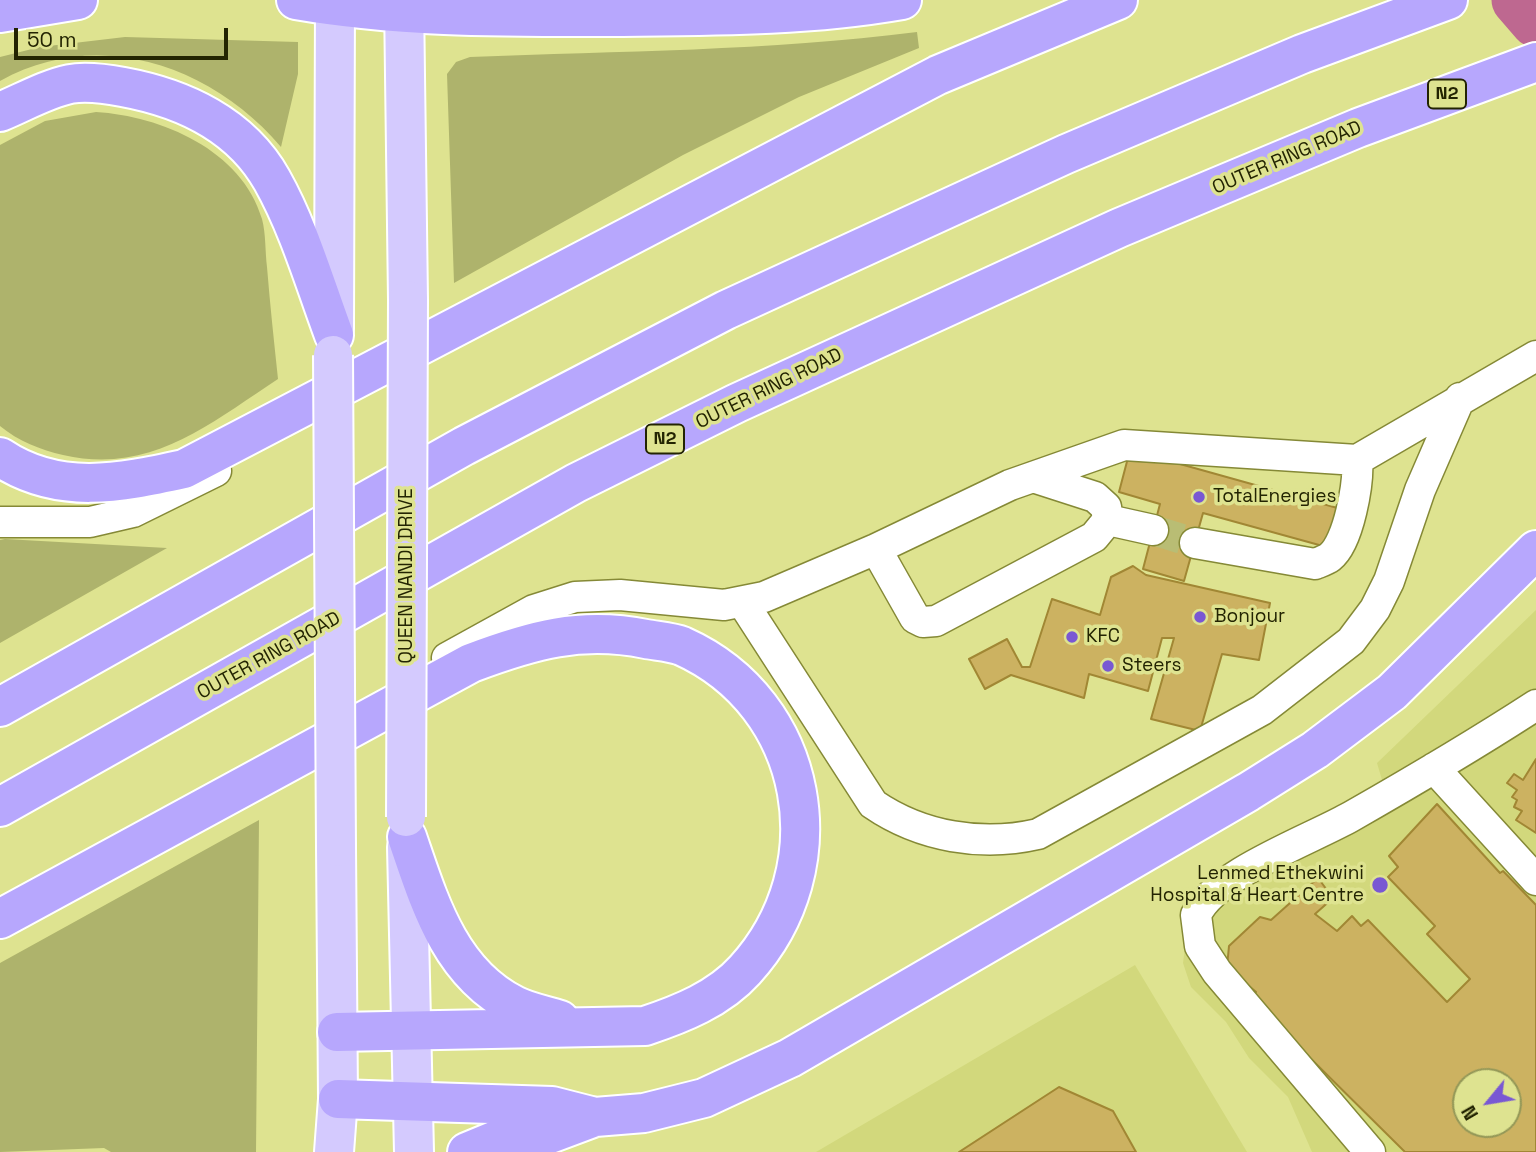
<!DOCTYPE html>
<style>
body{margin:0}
#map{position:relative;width:1536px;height:1152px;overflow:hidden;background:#dee390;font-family:"Space Grotesk",sans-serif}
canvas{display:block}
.north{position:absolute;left:1452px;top:1068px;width:70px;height:70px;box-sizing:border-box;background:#dee390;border:2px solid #939757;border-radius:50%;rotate:240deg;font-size:19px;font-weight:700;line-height:28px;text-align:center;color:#232402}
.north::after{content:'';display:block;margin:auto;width:24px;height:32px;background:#7958d3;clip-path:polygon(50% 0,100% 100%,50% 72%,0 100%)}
.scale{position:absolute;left:14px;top:28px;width:214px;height:32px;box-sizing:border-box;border:4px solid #232402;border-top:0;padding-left:9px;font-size:21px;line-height:24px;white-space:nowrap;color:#232402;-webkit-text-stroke:5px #dee390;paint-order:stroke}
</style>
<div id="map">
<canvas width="1536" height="1152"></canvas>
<div class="north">N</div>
<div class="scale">50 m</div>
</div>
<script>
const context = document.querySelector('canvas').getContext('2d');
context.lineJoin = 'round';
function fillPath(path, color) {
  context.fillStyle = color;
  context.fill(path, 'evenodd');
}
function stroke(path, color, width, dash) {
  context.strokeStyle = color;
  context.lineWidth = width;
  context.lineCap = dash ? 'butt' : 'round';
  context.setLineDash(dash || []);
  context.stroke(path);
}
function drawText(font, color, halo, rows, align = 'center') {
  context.font = font + ' "Space Grotesk",sans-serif';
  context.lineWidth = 7;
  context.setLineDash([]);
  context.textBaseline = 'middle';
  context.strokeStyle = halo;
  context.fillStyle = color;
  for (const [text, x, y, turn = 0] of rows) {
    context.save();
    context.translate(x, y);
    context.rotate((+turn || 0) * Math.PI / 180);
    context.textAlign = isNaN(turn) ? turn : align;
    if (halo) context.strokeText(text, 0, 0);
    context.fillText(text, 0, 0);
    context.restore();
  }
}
const built = new Path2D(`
 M1536,610V1152H1312L1288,1097L1249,1058L1226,1022L1191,987L1183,963L1185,948L1193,936L1191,904L1385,790L1377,763ZM1466,1082H1508V1124H1466Z
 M1135,965L1247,1152H816Z`);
const green = new Path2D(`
 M917,32L919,48L799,97L683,155L454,283L447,74L456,62L470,57C619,51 769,51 917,32Z
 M125,37L298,42V74L281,147C212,66 99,26 0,81V57L40,47Z
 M96,112C161,116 242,150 262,219C266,234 265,252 267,267C270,304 274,342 278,379C209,424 151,475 63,455C41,450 18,441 0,426V145L45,121Z
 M5,539L167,548L0,643V540Z
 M259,820L256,1152H111L104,1148L0,1152V963Z`);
const river = new Path2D(`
 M1517,0L1536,22`);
const building = new Path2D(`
 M1130,450L1341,509L1330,548L1203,513L1184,581L1143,569L1160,504L1119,492Z
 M1133,566L1146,575L1270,603L1259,660L1222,654L1200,731L1151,719L1174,638H1162L1148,691L1089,674L1084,698L1011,675L985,689L969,659L1007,639L1022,667H1030L1052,599L1100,615L1111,577Z
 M1536,759V833L1516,820L1522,811L1514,807L1517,800L1512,797L1517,790L1507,783L1514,774L1523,780Z
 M1437,804L1500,873L1503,871L1536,905V1152H1405L1301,1049L1253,995L1256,992L1227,967L1229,946L1260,917L1271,920L1318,878L1333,898L1315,914L1337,931L1352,916L1361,926L1368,920L1447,1002L1470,979L1427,934L1435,926L1388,877L1398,867L1389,856ZM1466,1082H1508V1124H1466Z
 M1059,1087L1113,1111L1136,1152H959Z`);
const minorTunnel = new Path2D(`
 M1153,530L1195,543`);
const minor = new Path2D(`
 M1108,520L1153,530
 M0,522H90L133,512L216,471
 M1195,543L1315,564C1320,562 1326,560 1330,557C1349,542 1359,482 1357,460
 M876,549L915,618L923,622L936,621L1094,537L1108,520L1106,507L1095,497L1033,477
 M743,603L873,804C921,837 982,847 1038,834L1262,710L1351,641L1375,609L1389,581L1420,490L1460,398
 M447,658L534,610L575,597L620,595L724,605L764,597L876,549L1010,485L1124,445L1357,460L1536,356
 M1434,768L1536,880
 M1370,1152L1217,972L1200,946L1196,915C1214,874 1312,839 1352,816C1415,780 1476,744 1536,705`);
const major = new Path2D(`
 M404,0L408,300
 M334,329L335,0
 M407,847L414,1152
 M334,1152L338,1099L336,847`);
const highway = new Path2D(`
 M296,0C400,18 504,17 610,17C708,16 804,17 902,0
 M0,13L78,0
 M0,112C22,103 46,89 70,84C86,81 107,84 123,87C183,98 241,125 272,180C299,228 315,284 334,335
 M0,457C58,496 120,483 184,469L938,75L1118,0
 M0,707L464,446L726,310L1066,154L1302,54L1448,0
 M0,807L576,483L737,403L1119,228L1358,128L1536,62
 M407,837C429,901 449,972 514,1005C527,1012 545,1015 560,1020
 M0,919L471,663C532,640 581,626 646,639C657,641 672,642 682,646C811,704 838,868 745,970C719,999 681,1014 645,1026L337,1032
 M338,1099L552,1106L595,1117
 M467,1152L496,1140L547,1135L595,1117L644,1113L704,1098L790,1058L1248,792L1315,750L1392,692L1536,550`);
const majorBridge = new Path2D(`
 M333,355L336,847
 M406,817L408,300`);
const markers = [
 [1199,497,7,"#7958d3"],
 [1200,617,7,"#7958d3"],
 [1072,637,7,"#7958d3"],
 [1108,666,7,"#7958d3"],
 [1380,885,9,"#7958d3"]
];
const shields = [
 [1447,94,38],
 [665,439,38]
];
const shieldNames = [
 ["N2",1447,94],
 ["N2",665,439]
];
const streetNames = [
 ["OUTER RING ROAD",1287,158,-23],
 ["OUTER RING ROAD",769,389,-26],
 ["QUEEN NANDI DRIVE",407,576,-90],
 ["OUTER RING ROAD",269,656,-29]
];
const poiNames = [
 ["TotalEnergies",1213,497],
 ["Bonjour",1214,617],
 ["KFC",1086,637],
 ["Steers",1122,666],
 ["Lenmed Ethekwini",1364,874,"right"],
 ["Hospital & Heart Centre",1364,896,"right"]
];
fillPath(built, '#d2d87c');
fillPath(green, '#aeb36c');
stroke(river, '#be6890', 51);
fillPath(building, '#ccb261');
stroke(building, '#a18734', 2);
stroke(minorTunnel, '#b9bd74', 30, [30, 15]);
stroke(minor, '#858936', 33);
stroke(major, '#fff', 42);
stroke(highway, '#fff', 42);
stroke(minor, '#fff', 30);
stroke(major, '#d4cafe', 38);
stroke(highway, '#b7a7fd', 38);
stroke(majorBridge, '#fff', 42, []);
stroke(majorBridge, '#d4cafe', 38);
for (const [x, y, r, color] of markers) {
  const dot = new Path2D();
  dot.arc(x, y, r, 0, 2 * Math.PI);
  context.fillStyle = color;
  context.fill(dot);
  stroke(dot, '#dee390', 2.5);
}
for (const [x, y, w] of shields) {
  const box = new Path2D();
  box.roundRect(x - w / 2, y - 14.5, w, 29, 5);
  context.fillStyle = '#dee390';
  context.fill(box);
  stroke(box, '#232402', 2);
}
drawText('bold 18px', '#232402', null, shieldNames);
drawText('19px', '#232402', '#dee390', streetNames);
drawText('19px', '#232402', '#dee390', poiNames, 'left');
</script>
